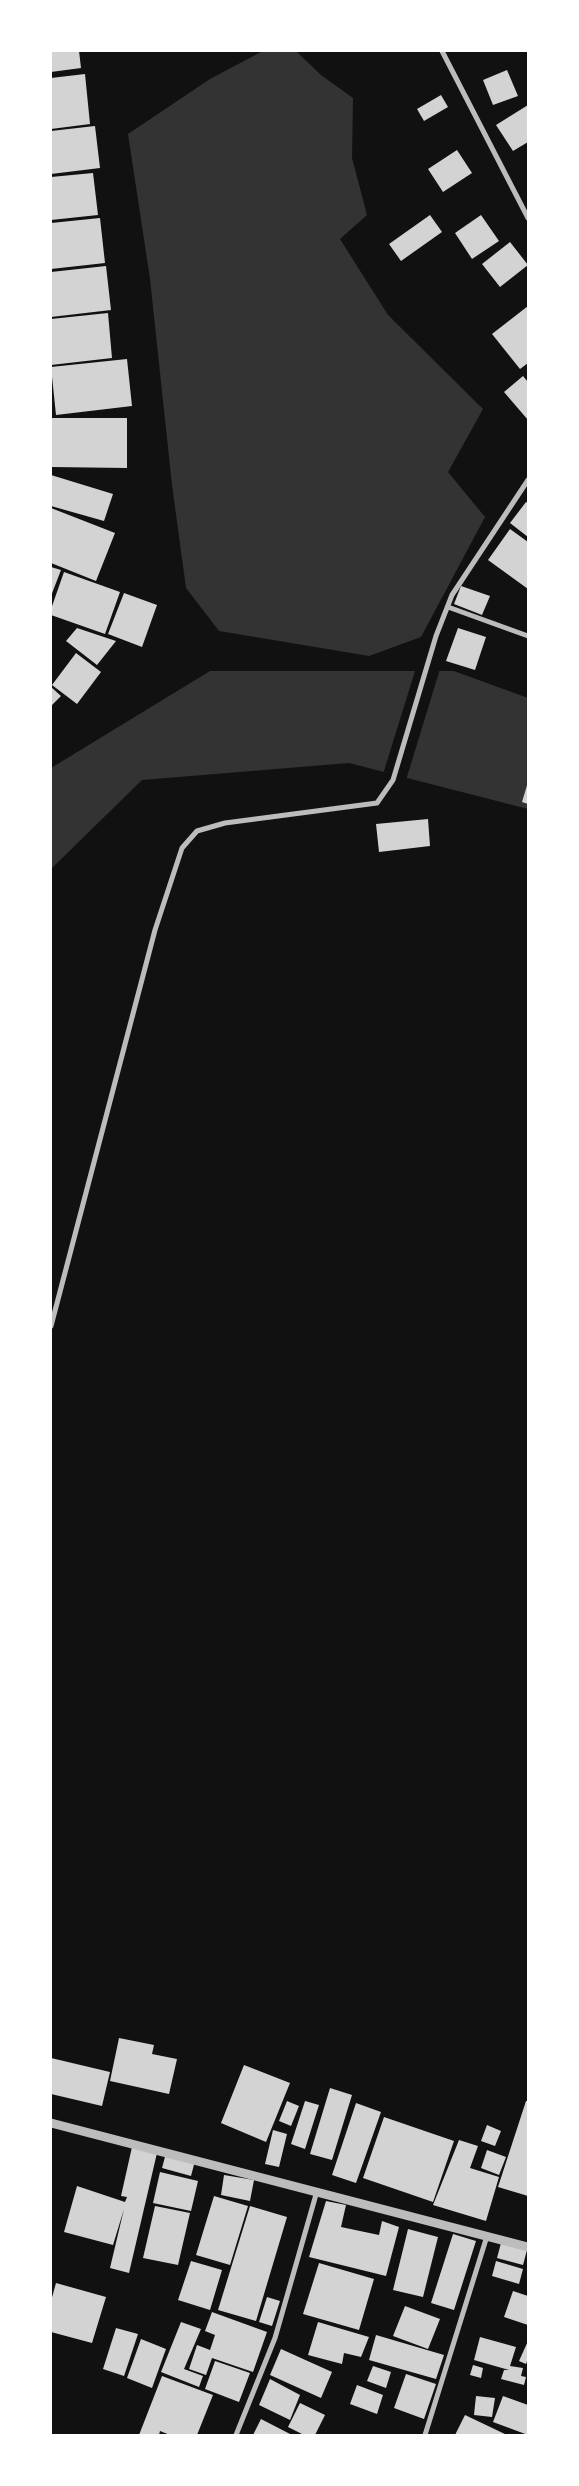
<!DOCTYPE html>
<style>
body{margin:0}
#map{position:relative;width:579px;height:2486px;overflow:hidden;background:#111;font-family:Manrope,sans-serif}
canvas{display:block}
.frame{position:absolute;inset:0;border:52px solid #fff;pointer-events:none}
</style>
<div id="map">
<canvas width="579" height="2486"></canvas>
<div class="frame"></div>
</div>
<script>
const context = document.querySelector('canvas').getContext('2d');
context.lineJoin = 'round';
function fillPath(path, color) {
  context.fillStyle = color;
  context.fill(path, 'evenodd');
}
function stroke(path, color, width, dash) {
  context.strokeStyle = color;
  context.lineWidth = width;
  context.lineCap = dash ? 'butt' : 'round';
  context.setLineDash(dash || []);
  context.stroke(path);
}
const water = new Path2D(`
 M263,51H296L321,75L353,98L352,158L367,215L340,239L388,315L483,409L448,472L485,517L421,637L369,656L219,631L186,588L172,485L150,279L128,134L210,79Z
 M210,671H454L528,698V809L349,763L142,780L51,869V768Z`);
const pier = new Path2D(`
 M416,668L440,669L406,780L383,774Z`);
const building = new Path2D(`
 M51,51H79L81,68L51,72Z
 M507,70L518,96L493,105L483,80Z
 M85,74L90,124L51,129V78Z
 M441,95L448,107L424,121L417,109Z
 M528,105V142L513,151L496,125Z
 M95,126L100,168L51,174V131Z
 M457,150L472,173L443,192L428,169Z
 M93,173L98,215L51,220V177Z
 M430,215L442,232L401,261L389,244Z
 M481,215L499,241L472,259L455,233Z
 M100,218L105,263L51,269V223Z
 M510,242L528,265L500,287L482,264Z
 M106,266L111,310L51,317V272Z
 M528,306V363L520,369L492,334Z
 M108,313L112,358L51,365V319Z
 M127,359L132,406L56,415L51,367Z
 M523,376L528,382V420L504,392Z
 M52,418H127V468L52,467Z
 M51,475L113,494L104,521L51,506Z
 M526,502L528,503V537L510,523Z
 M51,508L115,533L96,581L51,563Z
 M510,529L528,542V589L488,560Z
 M51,567L61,570L51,596Z
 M64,572L120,592L105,634L51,615V609Z
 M461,586L490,596L482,615L454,604Z
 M124,593L157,605L142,647L108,634Z
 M77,628L116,641L97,665L66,641Z
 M458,628L486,637L475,670L446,661Z
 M76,653L101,672L77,704L52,685Z
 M51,687L61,696L51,706Z
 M528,782V804L522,802Z
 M428,819L430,846L379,852L376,824Z
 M119,2038L154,2045L152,2054L177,2059L169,2094L110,2081Z
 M51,2058L110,2072L102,2106L51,2094Z
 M244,2065L290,2083L266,2142L221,2123Z
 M330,2088L352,2095L332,2160L310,2154Z
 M287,2101L299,2106L291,2126L279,2121Z
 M305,2101L319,2105L305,2149L291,2144Z
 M526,2101H528V2196L498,2187Z
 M356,2103L381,2112L356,2183L332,2175Z
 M384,2117L454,2141L433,2202L363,2178Z
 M487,2125L501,2131L495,2146L481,2141Z
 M273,2130L287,2134L279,2167L265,2164Z
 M459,2140L478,2146L470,2168L499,2177L486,2221L433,2205Z
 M132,2147L157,2153L129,2273L110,2268L124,2209L113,2245L64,2232L77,2186L125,2202L127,2197L121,2196Z
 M487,2150L506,2157L499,2175L481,2168Z
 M166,2153L195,2161L191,2176L162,2168Z
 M160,2172L198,2181L191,2211L153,2203Z
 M224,2175L254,2180L250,2201L221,2195Z
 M214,2196L248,2206L230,2265L196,2255Z
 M326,2201L346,2205L341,2227L379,2235L382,2221L399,2227L386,2276L309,2257Z
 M155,2206L190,2213L178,2265L143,2258Z
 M250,2206L287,2217L256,2321L218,2310Z
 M408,2229L438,2237L423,2297L393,2290Z
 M453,2234L476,2241L454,2310L431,2303Z
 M501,2243L527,2250L523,2265L497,2258Z
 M191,2261L222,2270L210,2310L178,2300Z
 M496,2261L523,2269L519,2284L492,2276Z
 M319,2263L374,2279L359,2330L303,2314Z
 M56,2283L106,2297L92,2343L51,2332V2301Z
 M513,2291L528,2296V2325L504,2317Z
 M267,2297L280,2301L272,2326L259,2322Z
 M405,2306L440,2319L428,2349L393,2336Z
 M212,2312L267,2332L253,2372L212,2358L206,2375L189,2369L197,2345L210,2350L215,2335L205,2331Z
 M181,2322L201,2329L184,2369L203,2376L199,2387L161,2372Z
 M318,2322L369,2337L361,2357L344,2353L342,2364L308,2355Z
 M116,2328L138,2334L124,2376L103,2369Z
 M376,2335L444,2355L436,2379L369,2360Z
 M480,2337L516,2347L510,2366L523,2368L521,2376L526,2377L524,2385L501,2379L504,2370H509L474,2360Z
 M141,2339L166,2349L152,2388L127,2378Z
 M528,2341V2359L526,2364L519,2361Z
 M281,2349L332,2372L321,2398L270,2375Z
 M215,2361L250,2373L239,2402L205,2389Z
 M473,2365L483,2368L481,2378L470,2375Z
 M373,2366L391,2372L386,2388L367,2381Z
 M406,2374L436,2384L424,2419L394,2408Z
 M162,2376L213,2395L197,2435H170L160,2431L159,2435H139Z
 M270,2379L300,2395L290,2420L259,2405Z
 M357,2385L383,2395L377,2414L350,2404Z
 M476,2396L495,2398L492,2417L474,2415Z
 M503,2396L528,2405V2435L493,2422Z
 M300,2403L325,2415L315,2435H304L288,2427Z
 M465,2415L507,2435H455Z
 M261,2419L292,2435H253Z`);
const minor = new Path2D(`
 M442,51L528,218
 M448,607L528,636
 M51,1326L155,930L182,848L197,831L225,823L377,803L393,780L436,636L452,595L528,480
 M236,2435L275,2338L317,2191
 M425,2435L487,2236`);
const tertiary = new Path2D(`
 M51,2123L528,2247`);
fillPath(water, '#333');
fillPath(pier, '#111');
fillPath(building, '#d3d3d3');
stroke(minor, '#bcbcbc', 5);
stroke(tertiary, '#bcbcbc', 9);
</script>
